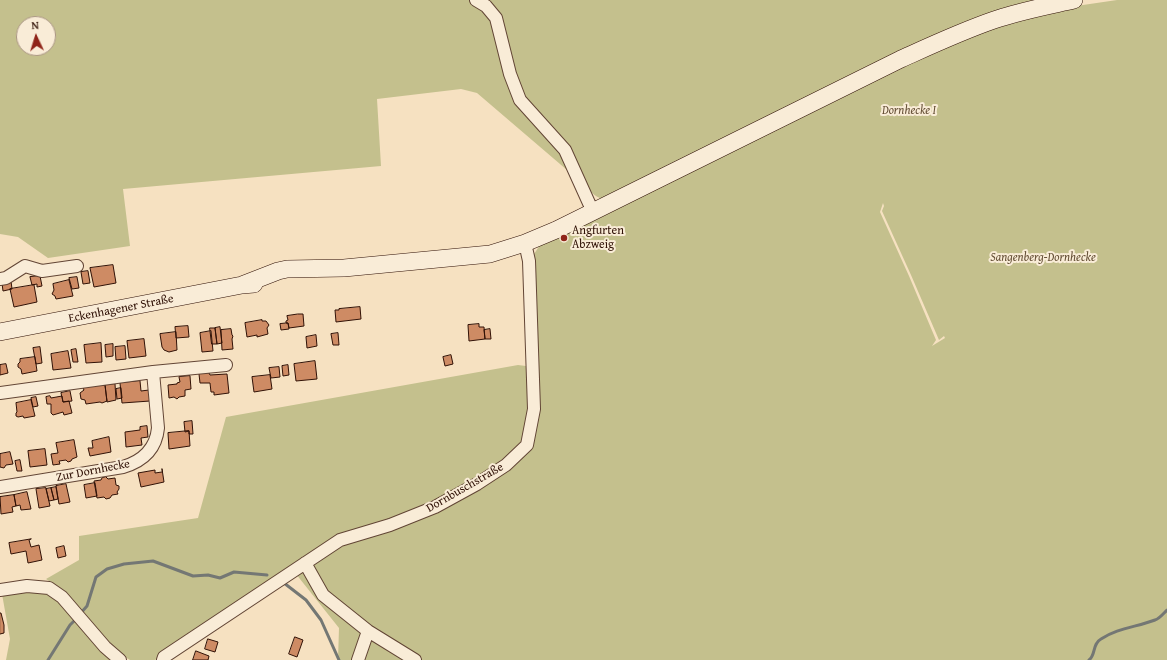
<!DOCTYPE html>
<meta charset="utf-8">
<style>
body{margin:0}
#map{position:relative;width:1167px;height:660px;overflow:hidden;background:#f6e1c1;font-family:"Gentium Book Plus",serif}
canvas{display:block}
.north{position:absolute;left:16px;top:16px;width:40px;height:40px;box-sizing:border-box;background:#f9ecd7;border:1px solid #a99483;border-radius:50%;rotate:356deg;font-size:11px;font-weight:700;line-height:16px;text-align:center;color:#301106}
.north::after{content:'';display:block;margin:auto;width:14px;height:18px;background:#8f2418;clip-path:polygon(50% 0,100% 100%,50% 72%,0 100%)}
</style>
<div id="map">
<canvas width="1167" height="660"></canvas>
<div class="north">N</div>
</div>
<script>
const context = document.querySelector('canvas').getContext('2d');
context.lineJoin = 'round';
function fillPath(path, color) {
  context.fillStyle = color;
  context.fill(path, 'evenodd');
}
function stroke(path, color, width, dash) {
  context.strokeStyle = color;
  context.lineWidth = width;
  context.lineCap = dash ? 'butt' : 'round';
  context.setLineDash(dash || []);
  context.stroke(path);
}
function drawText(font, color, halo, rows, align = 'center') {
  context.font = font + ' "Gentium Book Plus",serif';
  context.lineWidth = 4;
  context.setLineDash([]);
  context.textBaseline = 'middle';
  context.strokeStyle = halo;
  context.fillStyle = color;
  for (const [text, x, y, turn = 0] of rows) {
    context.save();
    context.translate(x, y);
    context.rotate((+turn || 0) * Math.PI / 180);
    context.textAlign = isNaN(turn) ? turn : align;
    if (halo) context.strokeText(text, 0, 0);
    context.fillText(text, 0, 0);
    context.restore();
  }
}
const green = new Path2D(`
 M0,0H1047L604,199C589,197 583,178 576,166L567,170L477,93L461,89L377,99L381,166L123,189L130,246L48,258L18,237L0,234ZM24,24H48V48H24Z
 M1117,0H1167V660H338L339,628L292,569L155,660H130L115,651L65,591L46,579L79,560V536L198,518L226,417L518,365L526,366L528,407L524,433L533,439V265L534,254L540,245L958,39L1049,10ZM883,203L884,206L882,211L911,275L939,340L944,336L945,338L932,346L936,340L909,276L880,212Z
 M29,588L52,595L115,660H6L10,639L2,594Z`);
const stream = new Path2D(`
 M284,583L306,600L321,620L339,660
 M80,614L87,606L96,577L107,569L124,564L153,561L193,576L208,575L220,578L234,572L267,575
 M48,660L70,625L76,619
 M1089,660C1096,655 1092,644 1101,639C1117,628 1137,627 1155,620C1159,619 1163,614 1167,610`);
const building = new Path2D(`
 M113,265L116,283L94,287L90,268Z
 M88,271L90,283L83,284L81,272Z
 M40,276L42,286L37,287V284L32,285L30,277Z
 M77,277L79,288L72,289L69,278Z
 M69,280L73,296L56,299L55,296L52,294L54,290L53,284Z
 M11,281L12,289L3,291L2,283Z
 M34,285L37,302L14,307L10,289Z
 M360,307L361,319L336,322L335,310H339V309Z
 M298,314H303L304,326L289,328L288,323H286V321L288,320L287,316Z
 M262,320V321H266L269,325L267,328L268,334L257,337V335L247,337L245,323Z
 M286,323H288L289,329L281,330L280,324Z
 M479,324V327H484L485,339L469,341L468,325Z
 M188,326L189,337L176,338L175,327Z
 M220,327L222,343L217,344L215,328Z
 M210,328H215L217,344H212Z
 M231,329L232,335L233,336L232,339L233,349L222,350L221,330Z
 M490,329L491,339H485L484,330Z
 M211,331L213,351L202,352L200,333Z
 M176,332L177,350L169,352L164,350L162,347L160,334Z
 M338,333L339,345H333L331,334Z
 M316,335L317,346L307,348L306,337Z
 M144,339L146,356L129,358L127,341Z
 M101,343L102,362L86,363L84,345Z
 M113,344V356L106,357L105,345Z
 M125,346L126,359L116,360L115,347Z
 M40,347L42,363L36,364L33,348Z
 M76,349L78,362H73L71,350Z
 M68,351L71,368L53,370L51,354Z
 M451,355L453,364L445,366L443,357Z
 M35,357L37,371L22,374L21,369L18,367V364L20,362V359Z
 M315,361L317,379L296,381L294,364Z
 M6,364L8,373L0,375V365Z
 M288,365L289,375L283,376L282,366Z
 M279,367L280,377L271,378L269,368Z
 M209,373L210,375L227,374L229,393L214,395V392H211L210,383H200L199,374Z
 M270,375L272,389L254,392L252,377Z
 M190,376L191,389L185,390V396L179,397L177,399L174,397L169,398L168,385L177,384V383L180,382L179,377Z
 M140,381L141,391L149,390L150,401L122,403L120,383Z
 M115,384L116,400L107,402L105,385Z
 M98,385H105L107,401L102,403L100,402L86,404L85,400L81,399L80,393L84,390L83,388Z
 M121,388L122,398L117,399L116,389Z
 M70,391L72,401L63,402L61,393Z
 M50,396L51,398L62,396L63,402L69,401L72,413L64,415L63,412L53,415L51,413V404H47L46,397Z
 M36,397L38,406L33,407L31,398Z
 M31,400L35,416L24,418L23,416L18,417L16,416V413L17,412L16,403Z
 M192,421L193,434H189V431L185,432L184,422Z
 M147,426L148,437L141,438L142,445L126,447L125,432L140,430V427Z
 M189,431L190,446L169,449L168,433Z
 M109,437L111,452L90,456L88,448H93L92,441Z
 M74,440L77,457L72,459L71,461L68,462L66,460L59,461L60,464L53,465L51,454L58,453L56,443Z
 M45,449L47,465L30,467L28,451Z
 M10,452L13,464L6,465L4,468L0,467V454Z
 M20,460L22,471H17L15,461Z
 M162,469L164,482L141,487L138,473L155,470V473L162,472Z
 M106,477L108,479L115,478L116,485L119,486V489L117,492L118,494L112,495L110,498L106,499L104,497L97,498L94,481L101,480L102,478Z
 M95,483L97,496L86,498L84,485Z
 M66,484L70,502L59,504L56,486Z
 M56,487L58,499L54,500L51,488Z
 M46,488L50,506L39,508L36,489Z
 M51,488L54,500L49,501L46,489Z
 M27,492L31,509L21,510L20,505L16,506L14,495Z
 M14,495L16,506L12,507L13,512L1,514L0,497Z
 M31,539L29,540L31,547L39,545L42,560L28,563L26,551L11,554L9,543Z
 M64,546L66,556L58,558L56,548Z
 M0,613H1L4,625V633L0,634Z
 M295,637L303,640L297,657L289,654Z
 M208,639L218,642L215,652L205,649Z
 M196,651L209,656L208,660H193Z`);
const street = new Path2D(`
 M476,0L486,6L496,18L510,74L520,100L565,150L593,212
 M0,279L6,278L25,266L42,271L77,266
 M0,393L153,372L226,365
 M0,487L123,467C143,461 156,449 158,428L153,372
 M305,563L323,595L368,631L415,660
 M0,590L27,586L49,588L62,597L105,647L120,660
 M163,660L164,657L340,540L390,525L435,507L477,484L506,465L527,445L534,409L529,261L525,243
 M358,660L368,631`);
const secondary = new Path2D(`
 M242,285L278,271L287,269L344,268L490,254L525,243L556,230L901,59C932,45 962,31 994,20C1020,11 1047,6 1074,0
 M0,332L242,285L254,284`);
const markers = [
 [564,238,4,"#8f2418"]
];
const parkNames = [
 ["Dornhecke I",909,111],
 ["Sangenberg-Dornhecke",1043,258]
];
const poiNames = [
 ["Angfurten",572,231],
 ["Abzweig",572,245]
];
const streetNames = [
 ["Eckenhagener Straße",121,309,-11],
 ["Zur Dornhecke",93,471,-11],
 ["Dornbuschstraße",465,488,-30]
];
fillPath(green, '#c4c08d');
stroke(stream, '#747774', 3);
fillPath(building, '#ce8b64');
stroke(building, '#301106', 1);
stroke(street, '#624535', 14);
stroke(secondary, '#301106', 18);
stroke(street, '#f9ecd7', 12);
stroke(secondary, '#f9ecd7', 17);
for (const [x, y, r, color] of markers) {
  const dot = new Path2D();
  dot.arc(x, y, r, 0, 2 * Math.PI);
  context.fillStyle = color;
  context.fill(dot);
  stroke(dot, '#f9ecd7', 1.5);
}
drawText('italic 12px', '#644e35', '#f9ecd7', parkNames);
drawText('12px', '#301106', '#f9ecd7', poiNames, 'left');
drawText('12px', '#301106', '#f9ecd7', streetNames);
</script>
